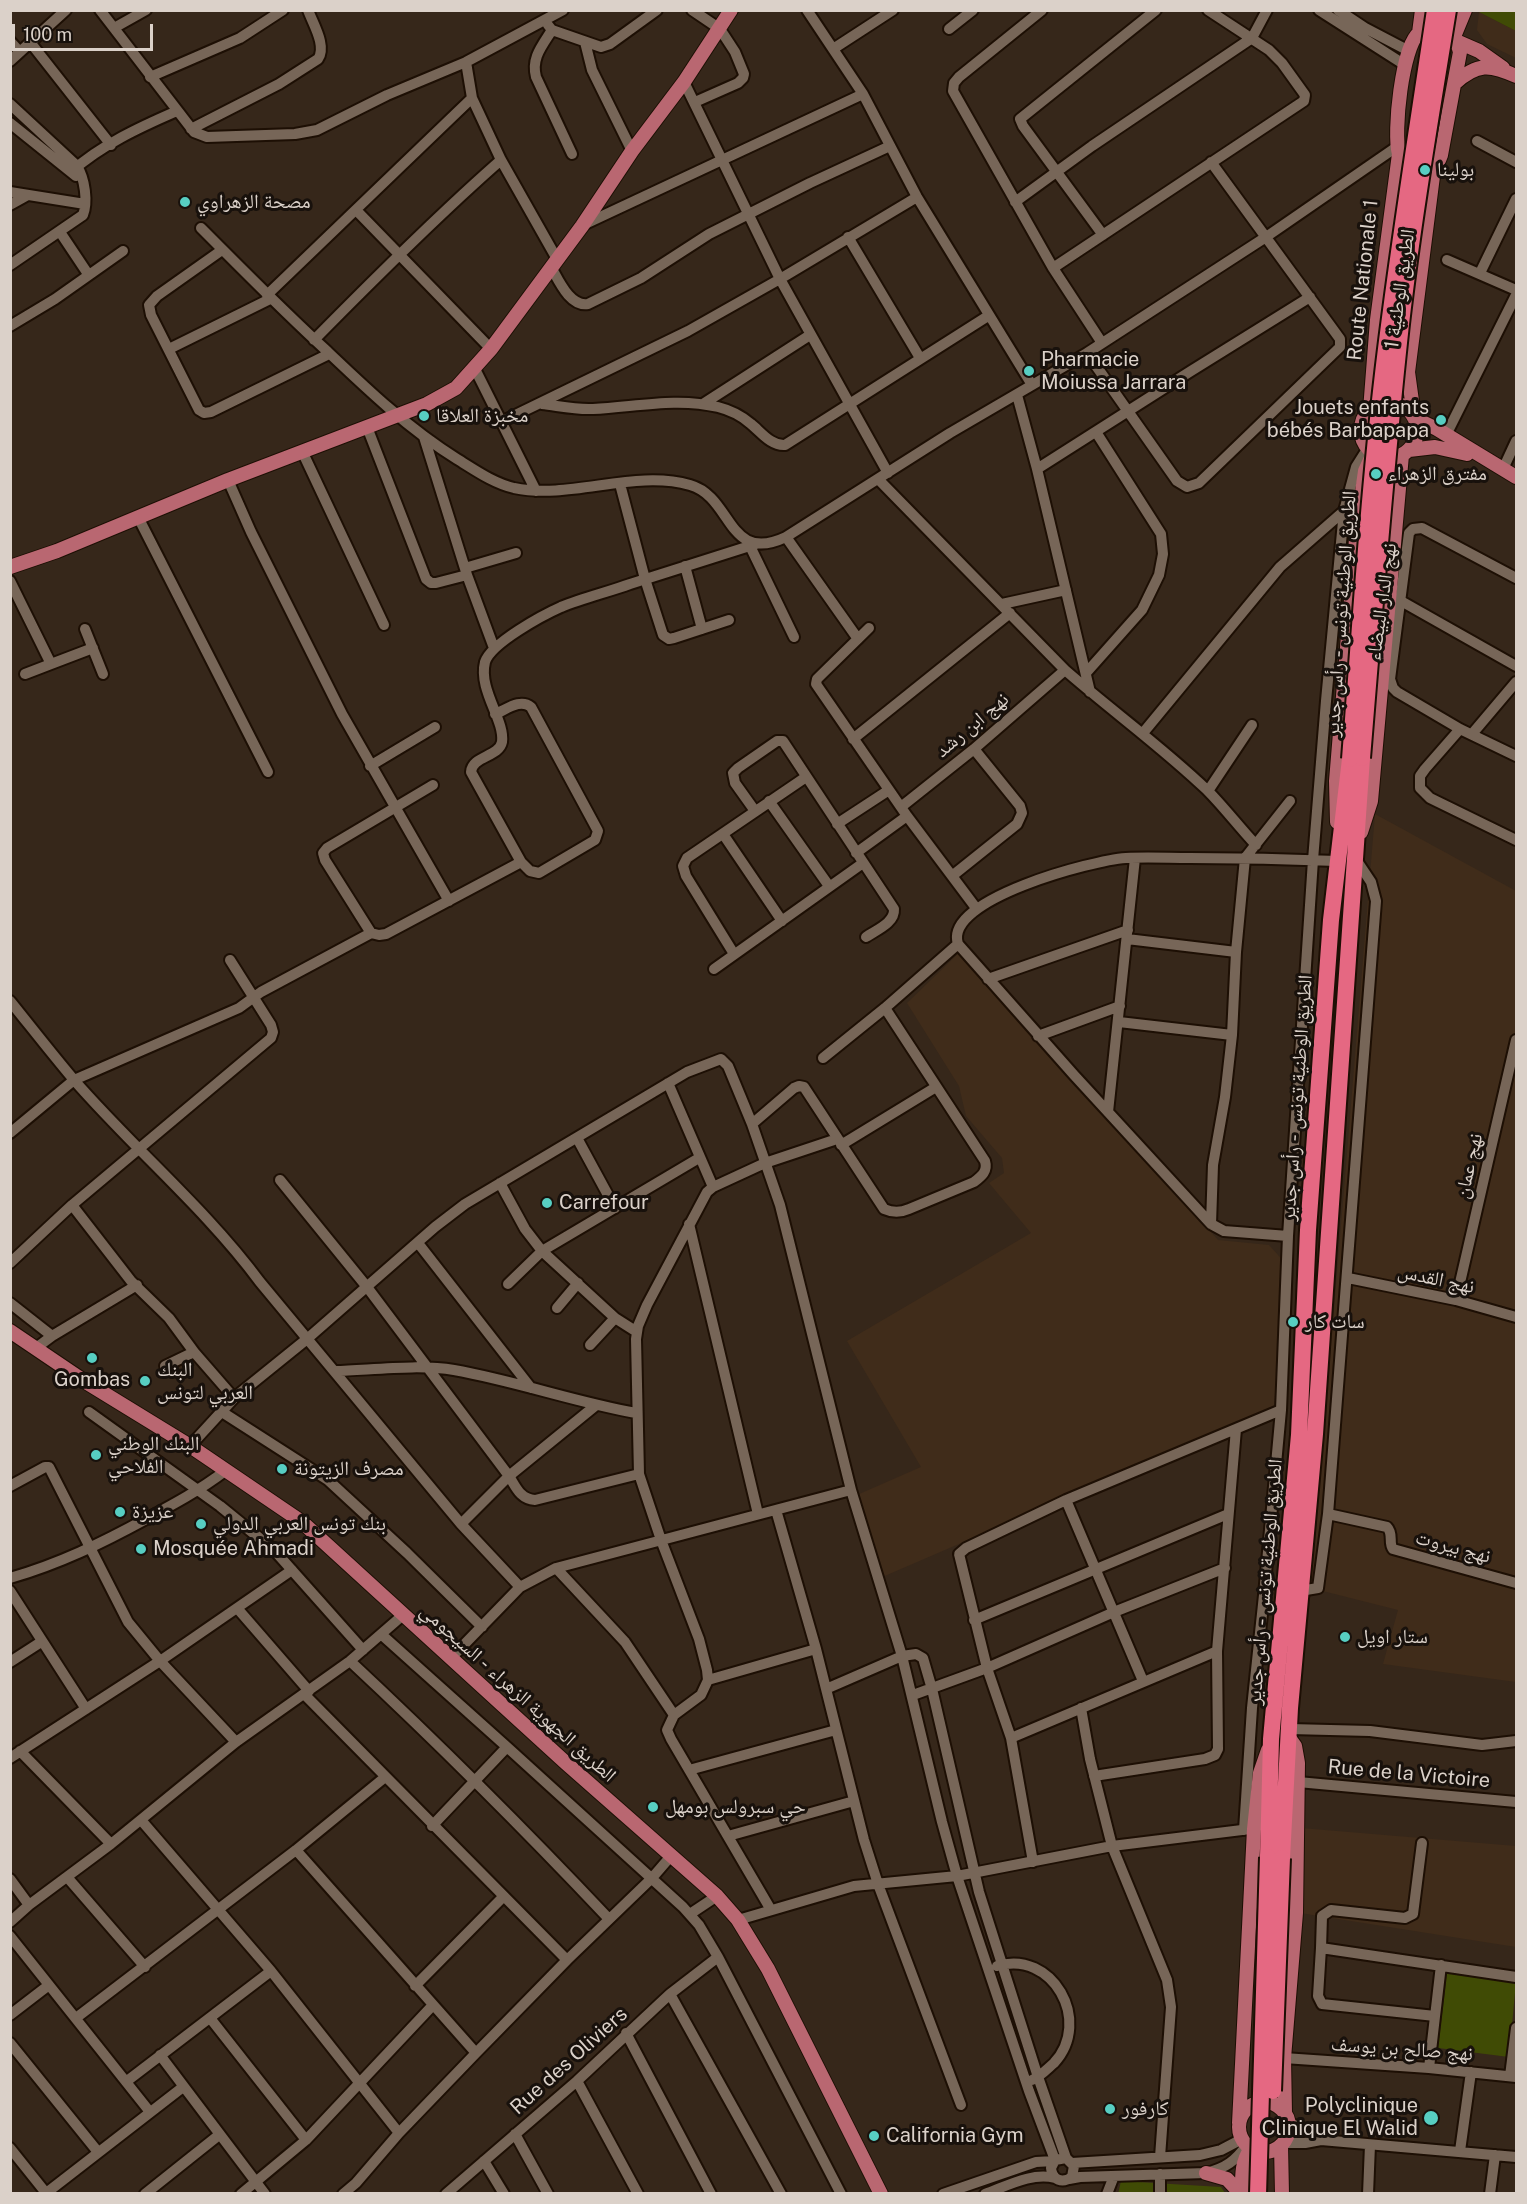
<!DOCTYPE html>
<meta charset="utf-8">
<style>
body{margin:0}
#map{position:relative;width:1527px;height:2204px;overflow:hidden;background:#36271a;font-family:"Public Sans",sans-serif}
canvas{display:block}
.frame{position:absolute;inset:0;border:12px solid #dbd1c9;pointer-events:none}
.scale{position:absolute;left:12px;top:24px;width:141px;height:27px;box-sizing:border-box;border:3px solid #dbd1c9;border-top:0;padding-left:8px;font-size:18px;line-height:21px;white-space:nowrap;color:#dbd1c9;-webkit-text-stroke:4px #18110c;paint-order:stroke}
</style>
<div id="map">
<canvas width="1527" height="2204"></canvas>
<div class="frame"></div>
<div class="scale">100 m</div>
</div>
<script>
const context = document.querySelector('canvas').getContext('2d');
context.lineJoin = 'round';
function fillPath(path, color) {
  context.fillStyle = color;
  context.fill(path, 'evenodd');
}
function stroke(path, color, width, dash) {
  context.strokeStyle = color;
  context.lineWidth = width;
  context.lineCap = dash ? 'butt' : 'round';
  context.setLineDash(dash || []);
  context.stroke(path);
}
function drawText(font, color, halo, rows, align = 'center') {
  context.font = font + ' "Public Sans","Noto Naskh Arabic",sans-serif';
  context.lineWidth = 6;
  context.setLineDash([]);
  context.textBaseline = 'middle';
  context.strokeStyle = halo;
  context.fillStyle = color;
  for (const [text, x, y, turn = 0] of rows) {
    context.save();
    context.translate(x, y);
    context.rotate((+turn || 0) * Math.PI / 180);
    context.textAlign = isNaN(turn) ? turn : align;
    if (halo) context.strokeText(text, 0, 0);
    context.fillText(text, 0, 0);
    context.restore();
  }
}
const built = new Path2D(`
 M1479,12L1516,31V58L1487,44L1477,30Z
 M1375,814L1516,891V1682L1383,1664L1398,1610L1311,1588Z
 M961,951L1218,1240L1269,1245L1286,1264L1274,1408L880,1578L857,1495L921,1467L847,1341L1031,1233L989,1183L1004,1173L1002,1158L966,1116L959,1086L907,1003Z
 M1301,1828L1516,1846V1947L1300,1913Z`);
const green = new Path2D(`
 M1479,11H1516V31L1479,12Z
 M1447,1973L1516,1982L1509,2057L1438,2048Z
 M1121,2181L1221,2187L1225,2193L1118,2194Z`);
const minor = new Path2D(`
 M100,10L194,132L207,137L295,134L317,130L387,95L466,62L563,10
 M692,10L720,29L735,52L744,74L743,78L738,83L695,102
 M807,10L863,94L917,197L1032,385
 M1042,10L959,77L954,83L953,91L1053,268L1102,343
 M1319,10L1405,65
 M1338,10L1365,28L1409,51
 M548,25L552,30L601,47L610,44L657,10
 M114,28L146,10
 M949,29L973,10
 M552,30C542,46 531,58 536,77L572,154
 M10,41L20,52
 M30,42L111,145
 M585,42L592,70L632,151
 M833,49L893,10
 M10,61L66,10
 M466,62L472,98L501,160L557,259
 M150,77L240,38L283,10
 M684,82L780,279L888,473
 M10,104L77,166C85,179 88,202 83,215L10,265
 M10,123L76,176
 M191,129L279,84L318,59C327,46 313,24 308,10
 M1477,141L1516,162
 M71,172C101,145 140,127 177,111
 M10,192L85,204
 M1015,202L1092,146L1252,38L1267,10
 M10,205L28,195
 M356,210L491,349
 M583,225L863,94
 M201,228C243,270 284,312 328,352C369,391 409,429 457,459C475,470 493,483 514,488C571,500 634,469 690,485C733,497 727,565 786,537L950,433L1087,353L1266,237L1398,146
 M60,232L88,274
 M1103,235L1023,126L1020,119L1156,10
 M848,237L920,358
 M222,250L157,296L149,305L151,315L199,410L204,413L211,412L329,354
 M1447,260L1516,290
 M551,267C559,281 570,307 588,304L641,278L709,234L810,183L890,146
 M1053,268L1304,101L1305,95L1282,63L1269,50L1208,10
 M1480,273L1516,199
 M267,295L472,98
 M10,326L55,299L123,251
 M314,340C375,278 436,217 501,160
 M169,349L270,299
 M1087,353L1177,481L1187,487L1199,483L1340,347V339L1211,162
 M475,369L536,491
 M1017,395L1037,469L1090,692
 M542,404C559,406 576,410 593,409C635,407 677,397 718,407C730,410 742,416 751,424C761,432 771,446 785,445L988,316
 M703,404L810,335
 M503,421L688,331L780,279L917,197
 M367,427L426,579L431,583H436L467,575
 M1446,435L1516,295
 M424,437L467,575L494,648
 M302,451L384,625
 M1037,469L1191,371L1310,297
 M1503,469L1516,441
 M878,479L1065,670C1112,711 1162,747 1207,790C1224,807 1239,827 1256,845
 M228,480L251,532L342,714L449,901
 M620,484L645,579L663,635L669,639L674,638L729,620
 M138,517L268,772
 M786,537L858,639
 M750,546L794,637
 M685,566L702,629
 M465,568L516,553
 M1516,578L1422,528L1413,529L1409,533L1390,679L1393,688L1397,692L1460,729L1516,756
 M10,581L51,664L93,648
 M1401,601L1516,666
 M1002,604L1066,590
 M869,628L817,679L816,684L907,816L976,908
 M85,629L103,674
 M1086,673L1142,610L1159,575L1163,554L1161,534L1096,432
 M25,674L51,664
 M495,714C506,710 520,698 531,707L598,831L595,840L539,873L530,871L521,862L471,772C472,756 499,757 502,742C505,720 478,690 485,662C491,643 543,615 561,607C583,598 608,592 630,584C672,571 714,557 756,544
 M1460,729L1425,769L1420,776V788L1430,798L1516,840
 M1143,733L1280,567L1344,511
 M1472,734L1516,682
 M853,739L1010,613
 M370,766L435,727
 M433,785L327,848L323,853L325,860L371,933L379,935L386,934L521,862
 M1208,791L1252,725
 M769,801L829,886
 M901,807L974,749L1065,670
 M755,811L735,783L733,773L738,768L777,741H783L894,909C895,923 876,930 866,937
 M837,824L889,790
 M723,834L782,921
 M856,853L907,816
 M952,876L1017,824L1022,813L1020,806L974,749
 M1127,939L1236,952
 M958,944L1074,1075L1211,1224L1224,1231L1288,1236
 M734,954L686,876L683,866L687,858L806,777
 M714,969L863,863
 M988,979L1128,930
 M10,1001C31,1027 52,1054 74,1080C134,1149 205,1208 260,1282L461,1524L520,1587
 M1119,1022L1232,1035
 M1038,1036L1120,1006
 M823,1058L885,1008L958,944C943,899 1094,860 1126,858C1147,857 1169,858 1190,858C1239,858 1288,859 1337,861
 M668,1083L713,1187
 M1108,1112L1135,858
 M752,1124L794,1088L799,1086L804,1087L884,1209C893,1213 900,1213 909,1209L974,1182C982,1176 988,1171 985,1161L885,1008
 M10,1133L74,1080L239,1008L261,992L371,933
 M577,1138L615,1208
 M841,1145L936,1087
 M280,1180L367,1287L509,1476C516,1487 520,1499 535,1500L639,1474
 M500,1183L525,1229L542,1251L615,1318L637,1332
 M72,1205L131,1281L169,1318L194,1352
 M689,1224L758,1514
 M1211,1224L1213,1165L1225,1097L1232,1035L1236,952L1245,858L1290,801
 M418,1243L531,1388
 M10,1263L72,1205L271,1038L273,1032L271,1025L230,960
 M1348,1278L1456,1300L1516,1317
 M508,1284L542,1251L699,1158
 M1456,1300L1516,1040
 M10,1303L52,1336
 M557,1308L578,1283
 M590,1345L615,1318
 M36,1348L52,1336L137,1285
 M165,1366L194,1352L234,1398
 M335,1371C371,1370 419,1364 454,1370C516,1381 575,1402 636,1413
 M89,1412L220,1506L274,1550L363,1650
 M222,1412L328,1480L407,1553L482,1627
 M190,1446L234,1398L307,1339L435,1227L465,1204L687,1072L721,1059L728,1066L752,1124L780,1205L851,1490L902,1656L826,1689
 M10,1486L45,1467H49L128,1622L160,1661L236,1742
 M1066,1500L1143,1681
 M776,1510L816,1649L864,1840L878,1884L961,2105
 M1328,1514L1387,1527C1394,1534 1388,1543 1393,1549L1516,1583
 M461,1524L509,1476L595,1406
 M556,1568L625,1642L674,1715L701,1695L708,1680L707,1670L699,1639L661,1540L639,1474L636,1339L638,1326L647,1305L707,1192L713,1187L765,1163L837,1139
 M10,1578C59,1564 102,1543 146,1519C174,1504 200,1490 225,1471
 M10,1591L86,1709
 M1300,1591L1318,1588L1328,1514L1376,901L1371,882L1355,858
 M237,1608L309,1691
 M974,1620L1228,1514
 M382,1635L507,1747
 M451,1658L520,1587L556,1568L851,1490
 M350,1661C439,1744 525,1830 609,1919
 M10,1662L41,1642
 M708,1680L816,1649
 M304,1694L567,1960
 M913,1695L987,1668L1114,1612L1225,1568
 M1081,1708L1090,1759L1112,1846L1167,1980L1171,2007L1160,2157
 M674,1715L667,1730L671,1739L771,1910
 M1290,1729L1370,1731L1482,1745L1516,1741
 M1011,1738L1217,1651
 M20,1751L111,1844
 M10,1758L160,1661L292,1570
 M689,1770L836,1730
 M1094,1776L1205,1759L1215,1755L1218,1749L1217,1651L1236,1429
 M1298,1782L1516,1802
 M141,1820L271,1971L399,2133
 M432,1826L507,1747L683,1907L699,1925L718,1957L841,2194
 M1244,1830L1252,1708L1264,1595L1281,1410L1288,1236L1313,860L1326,701L1344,511L1356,467L1368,448
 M728,1836L854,1801
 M296,1850L476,2053
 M1033,1862L1011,1738L987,1668L959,1554L966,1548L1066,1500L1281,1410
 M67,1877L145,1967
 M10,1879L29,1905
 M690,1914L717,1896
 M738,1920L854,1886L957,1876L1112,1846L1250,1829
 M10,1922L29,1905L111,1844L236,1742L350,1661L403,1615
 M10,1936L150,2112
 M1321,1948L1322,1916L1331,1910L1405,1918L1413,1914L1422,1843
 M997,1966C1052,1949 1093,2021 1054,2063C1047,2069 1041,2076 1032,2080
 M415,1986L503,1897
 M670,1994L781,2194
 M10,2015L49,1985
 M1435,2016L1322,2004L1318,1996L1321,1948L1516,1977
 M76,2018L296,1850L384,1778
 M210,2018L306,2140L433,2005
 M626,2033L711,2194
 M10,2043L98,2152
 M160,2055L265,2194
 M1284,2058L1429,2068L1516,2077
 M1429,2068L1441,1965
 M1510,2076L1516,2028
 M127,2081L271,1971
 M577,2081L638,2194
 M1289,2123L1317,2134L1321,2140
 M515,2134L548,2194
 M1283,2143H1305L1321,2140L1516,2157
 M10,2148L46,2193
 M1460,2151L1471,2072
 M1055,2160L1029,2091L957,1876L942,1822L902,1656L916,1654L923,1658L932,1689L979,1892L1037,2074L1066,2158L1074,2166L1072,2177C1062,2184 1052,2180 1051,2168L1055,2160L1066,2158
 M484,2161L504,2194
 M1072,2163L1200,2155L1221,2150L1242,2139
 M1069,2179L1080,2177L1206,2173C1226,2168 1235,2161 1247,2145
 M45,2194L183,2087
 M145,2194L219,2135
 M241,2194L306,2140
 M343,2194L356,2183L399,2133L476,2053L567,1960L652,1878L671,1856
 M446,2194L577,2081L670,1994L718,1957
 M943,2194L1036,2162L1054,2161
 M985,2194C1007,2186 1032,2172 1055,2178
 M1107,2194L1114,2176
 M1160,2194V2174
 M1368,2194L1370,2145
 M1490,2194L1495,2155`);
const major = new Path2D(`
 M1419,33C1435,31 1457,35 1460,52L1441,155C1433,180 1405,178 1399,154C1393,133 1402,46 1419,33Z
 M1419,33L1422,10
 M1453,39L1465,10
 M1456,41L1479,51L1503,68
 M1455,83C1477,63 1490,64 1516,76
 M1361 430a28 28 0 1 1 56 0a28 28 0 1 1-56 0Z
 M1370,410L1377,320L1399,154
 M1414,416L1408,372L1434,168
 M1416,419L1437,429L1516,477
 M1409,450L1435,447L1467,454
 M10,567L57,551L228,480L427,404L456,388L491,349L582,226L632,151L684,82L731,10
 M1337,822L1336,781L1357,527L1365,471L1371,458
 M1361,832L1371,801L1402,455
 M10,1331L84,1381L190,1446L302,1522L566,1763L717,1896L738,1920L768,1969L881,2194
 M1239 2127a25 25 0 1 1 50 0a25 25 0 1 1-50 0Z
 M1285,2113L1284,2058L1296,1913L1298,1763L1295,1746L1290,1739
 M1239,2123L1254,1829L1260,1773L1268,1750
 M1281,2145L1282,2194
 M1206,2173L1227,2179L1241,2194
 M1242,2194C1242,2176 1241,2163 1251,2148`);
const highway = new Path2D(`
 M1268,1857L1271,1739L1299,1435L1308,1230L1331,920L1350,759
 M1282,1858L1290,1708L1315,1434L1362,758`);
const highwayBridge = new Path2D(`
 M1362,758C1374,614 1385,469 1401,324C1413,219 1431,115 1448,10
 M1350,759C1360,630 1368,502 1383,374C1397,253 1417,132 1435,10
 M1273,2091L1282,1858
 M1258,2194L1268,1857`);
const markers = [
 [1425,170,6,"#57cec2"],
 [185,202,6,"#57cec2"],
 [1029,371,6,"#57cec2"],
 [424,416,6,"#57cec2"],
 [1441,420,6,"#57cec2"],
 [1376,474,6,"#57cec2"],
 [547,1203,6,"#57cec2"],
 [1293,1322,6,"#57cec2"],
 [92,1358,6,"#57cec2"],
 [145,1381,6,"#57cec2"],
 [96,1455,6,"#57cec2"],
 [282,1469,6,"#57cec2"],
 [120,1512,6,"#57cec2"],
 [201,1524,6,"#57cec2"],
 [141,1549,6,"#57cec2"],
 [1345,1637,6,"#57cec2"],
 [653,1807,6,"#57cec2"],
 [1110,2109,6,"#57cec2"],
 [1431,2118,8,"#57cec2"],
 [874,2136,6,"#57cec2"]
];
const poiNames = [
 ["بولينا",1437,170],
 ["مصحة الزهراوي",197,202],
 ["Pharmacie",1041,360],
 ["Moiussa Jarrara",1041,383],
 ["Jouets enfants",1429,408,"right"],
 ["bébés Barbapapa",1429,431,"right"],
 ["مخبزة العلاقا",436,416],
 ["مفترق الزهراء",1388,474],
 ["Carrefour",559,1203],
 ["سات كار",1305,1322],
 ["البنك",157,1370],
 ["العربي لتونس",157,1393],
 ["Gombas",92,1380,"center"],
 ["البنك الوطني",108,1444],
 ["الفلاحي",108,1467],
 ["مصرف الزيتونة",294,1469],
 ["عزيزة",132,1512],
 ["بنك تونس العربي الدولي",213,1524],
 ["Mosquée Ahmadi",153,1549],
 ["ستار اويل",1357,1637],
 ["حي سبرولس بومهل",665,1807],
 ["Polyclinique",1418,2106,"right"],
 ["Clinique El Walid",1418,2129,"right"],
 ["كارفور",1122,2109],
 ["California Gym",886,2136]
];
const streetNames = [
 ["Route Nationale 1",1363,280,-84],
 ["الطريق الوطنية 1",1400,289,-82],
 ["نهج الدار البيضاء",1382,602,-82],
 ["الطريق الوطنية تونس - رأس جدير",1341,614,-86],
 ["نهج ابن رشد",972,725,-40],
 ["الطريق الوطنية تونس - رأس جدير",1297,1098,-86],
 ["نهج عمان",1469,1166,-77],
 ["نهج القدس",1436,1279,12],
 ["نهج بيروت",1453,1547,15],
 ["الطريق الوطنية تونس - رأس جدير",1265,1582,-85],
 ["الطريق الجهوية الزهراء - السيجومي",518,1693,42],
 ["Rue de la Victoire",1409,1774,5],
 ["نهج صالح بن يوسف",1402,2049,4],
 ["Rue des Oliviers",569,2061,-42]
];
fillPath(built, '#402c1a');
fillPath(green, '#404b05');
stroke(minor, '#1d0f04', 14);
stroke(major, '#1d0f04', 16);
stroke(highway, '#1d0f04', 20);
stroke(minor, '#776658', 10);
stroke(major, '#b96771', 14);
stroke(highway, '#e56882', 16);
stroke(highwayBridge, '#1d0f04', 20, []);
stroke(highwayBridge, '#e56882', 16);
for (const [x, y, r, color] of markers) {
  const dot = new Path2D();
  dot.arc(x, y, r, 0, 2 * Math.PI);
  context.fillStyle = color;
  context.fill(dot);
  stroke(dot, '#18110c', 2);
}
drawText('20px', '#dbd1c9', '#18110c', poiNames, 'left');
drawText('20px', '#dbd1c9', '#18110c', streetNames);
</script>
